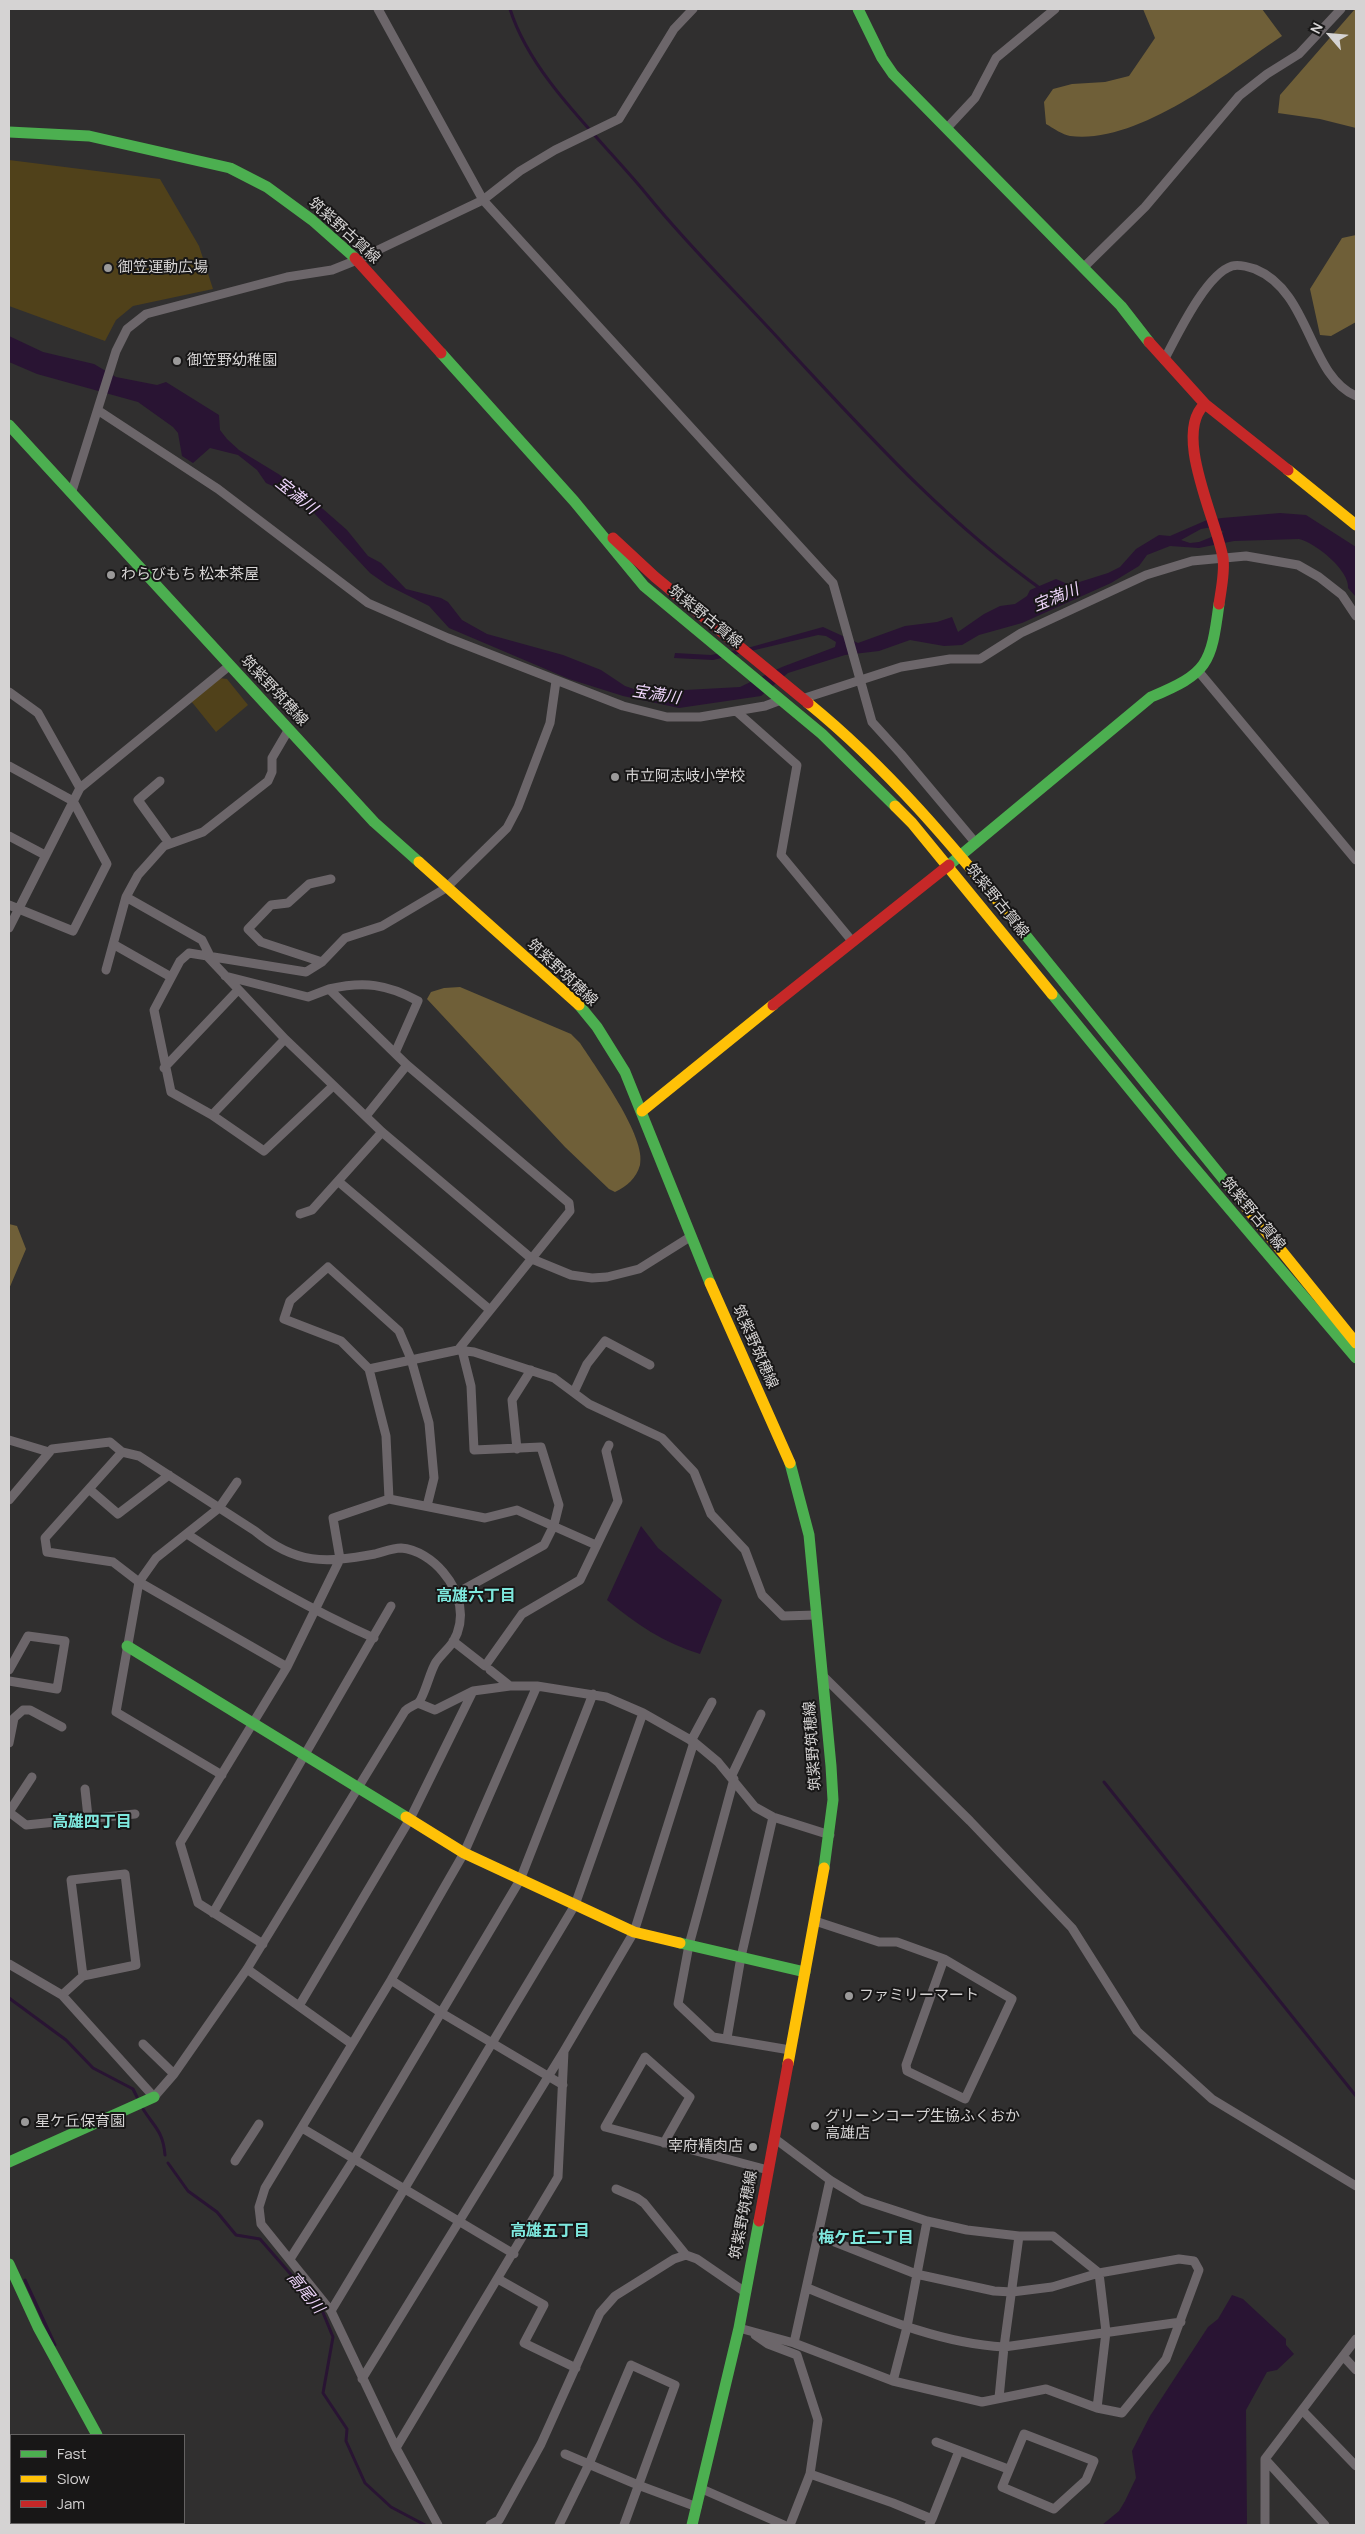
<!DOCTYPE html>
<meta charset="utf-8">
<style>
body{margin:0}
#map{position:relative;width:1365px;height:2534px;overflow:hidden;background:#302f2f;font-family:Manrope,sans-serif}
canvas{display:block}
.frame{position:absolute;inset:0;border:10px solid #d5d3d3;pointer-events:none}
.legend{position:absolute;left:10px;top:2434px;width:175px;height:90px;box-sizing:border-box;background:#181717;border:1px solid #646262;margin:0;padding:6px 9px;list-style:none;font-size:15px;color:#d5d3d3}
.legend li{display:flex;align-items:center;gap:10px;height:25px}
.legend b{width:25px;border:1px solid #646262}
.north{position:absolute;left:1305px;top:10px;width:50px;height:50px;-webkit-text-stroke:4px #181717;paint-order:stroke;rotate:297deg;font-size:14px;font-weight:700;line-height:20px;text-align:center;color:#d5d3d3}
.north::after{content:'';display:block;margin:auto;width:18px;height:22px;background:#d5d3d3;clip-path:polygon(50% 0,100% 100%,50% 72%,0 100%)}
</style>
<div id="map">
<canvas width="1365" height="2534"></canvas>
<div class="frame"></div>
<ul class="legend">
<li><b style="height:6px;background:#4caf50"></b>Fast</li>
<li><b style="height:6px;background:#ffc107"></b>Slow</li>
<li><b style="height:6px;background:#c62828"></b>Jam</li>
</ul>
<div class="north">N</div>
</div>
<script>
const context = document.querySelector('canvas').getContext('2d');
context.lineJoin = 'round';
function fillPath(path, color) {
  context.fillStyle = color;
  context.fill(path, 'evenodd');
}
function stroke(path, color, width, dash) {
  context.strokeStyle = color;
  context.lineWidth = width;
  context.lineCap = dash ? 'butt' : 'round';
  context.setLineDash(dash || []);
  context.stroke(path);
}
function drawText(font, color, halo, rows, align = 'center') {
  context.font = font + ' Manrope,"Noto Sans JP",sans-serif';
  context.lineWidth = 4;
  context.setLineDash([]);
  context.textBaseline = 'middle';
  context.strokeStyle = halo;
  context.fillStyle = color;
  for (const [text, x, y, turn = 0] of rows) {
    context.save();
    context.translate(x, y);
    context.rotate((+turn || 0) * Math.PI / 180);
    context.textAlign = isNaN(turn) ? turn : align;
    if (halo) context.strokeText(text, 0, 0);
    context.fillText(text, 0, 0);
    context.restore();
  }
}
const green = new Path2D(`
 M9,160L160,179L199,246L213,289L133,306L116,320L105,341L9,306Z
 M219,678L227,679L248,705L216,732L191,701Z`);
const forest = new Path2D(`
 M1143,9H1262L1282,36C1228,72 1138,145 1070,136C1063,135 1053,128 1046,124L1044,102L1053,89L1072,84L1105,82L1129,76L1155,38Z
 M1355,9L1356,128L1320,119L1278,113L1280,95Z
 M1356,235V322L1331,336L1320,335L1310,289L1342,238Z
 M460,987L571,1034L580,1043C596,1068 647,1137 640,1165C636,1179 627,1186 615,1192L609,1189L565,1147L427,999L431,992L444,988Z
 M9,1224L17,1226L26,1249L9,1289Z`);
const water = new Path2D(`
 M9,336L43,352L94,364L116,377L157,385L166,382L219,415L220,430L227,439L239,450L280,475L323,509L347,530L368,556L381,563L406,589L441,598L448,602L462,620L487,634L563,655L601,670L625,686L634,689L667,691L740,687L782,667L835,647L836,642L826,636L818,635L713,660L674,658L675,653L711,655L751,647L823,627L858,643L905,626L937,622L952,617L958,632L984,614L1000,606L1015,604L1027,596L1030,590L1056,579L1070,585L1108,573L1120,567L1136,549L1159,535L1170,536L1207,520L1222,518L1280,513L1306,515L1356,547V597L1348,588C1350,571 1316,543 1299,539L1234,541L1199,548L1170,546L1147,555L1139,566L1111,583L1022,623L979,635L962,645L944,646L910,640L879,651L845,655L788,673L761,696L679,708L623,696L569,679L449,628L429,606L387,585L370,573L314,513L294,496L266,483L257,470L238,455L210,448L193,463L182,456L178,433L173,427L138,402L37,374L9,362ZM1212,527L1224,532L1199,542L1190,543L1181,540L1201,529Z
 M641,1526L658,1548L722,1600L700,1654C664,1643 636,1624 607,1600Z
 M1232,2295L1243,2299L1286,2339V2345L1294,2354L1277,2370L1267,2372L1246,2410L1247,2525H1102L1119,2511L1125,2501L1136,2478L1132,2451L1150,2416L1208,2327L1218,2319Z`);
const stream = new Path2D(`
 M510,9C532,79 603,140 648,196C691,249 742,298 788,349C869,436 944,520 1041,589
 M1104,1782L1356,2096
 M9,1998L66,2040L93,2068L133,2089L137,2097
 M143,2109C155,2128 163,2131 165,2155
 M168,2163L188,2191L217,2212L236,2235L260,2239L322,2310L333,2337L323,2393L347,2429L346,2441L365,2483L391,2507L425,2525
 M25,2280L55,2345`);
const street = new Path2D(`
 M378,9L483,200L833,583L872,722L901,754L974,841
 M947,128L975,98L996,58L1055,9
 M1084,267L1145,207L1239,96L1267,74L1299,54L1341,9
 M1164,360C1177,336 1206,274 1232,266C1239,264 1249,267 1255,269C1311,292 1308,375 1356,396
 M99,411L218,489L368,603L448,638L623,706L667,717H700L765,706L781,700
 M72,491L116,351L127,329L146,314L287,277L332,270L357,260L483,200L520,171L555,150L619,119L674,29L693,9
 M1199,672L1356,860
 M9,692L38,713L80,788
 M805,698L901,667L950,659H980L1021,633L1146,575L1192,561L1246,556L1298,565L1319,577L1342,595L1356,616
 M736,711L797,765L781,855L852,941
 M9,766L73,801L107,864L73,931L9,905
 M160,781L138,800L169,843
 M9,836L45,855
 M9,928L80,788L229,666
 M113,944L171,977
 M206,955L285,1039L382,1132L532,1259L571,1275L592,1278L607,1277L639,1269L690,1237
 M210,956L202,940L126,897L138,875L164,846L203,832L268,781L272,772V758L289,729
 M322,962L261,942L248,929L271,905L288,903L309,884L331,879
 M106,970L126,897
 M225,976L308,997L329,989L407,1065L569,1203L570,1211L458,1350
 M329,989C364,981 387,984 418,1001L395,1053
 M164,1068L238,990
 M333,1086L264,1151L212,1115L171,1092L154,1010L180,961L189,953L306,972L322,962L345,938L382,926L446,888L507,828L518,807L550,723L556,681
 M212,1115L285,1039
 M366,1116L407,1065
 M339,1182L490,1310
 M300,1214L312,1210L382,1132
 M369,1369L458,1350L474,1352L554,1378L589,1404L662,1438L694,1472L711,1514L745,1550L762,1595L783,1616L816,1615
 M574,1392L587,1364L605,1341L650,1365
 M9,1440L49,1452
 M517,1449L512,1400L531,1370
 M122,1452L45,1538L47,1552L113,1562L139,1582L287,1667
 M89,1489L118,1514L169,1475
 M389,1499L386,1436L369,1369L341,1341L284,1319L290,1301L328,1267L399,1331L411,1359L429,1423L434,1478L427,1506
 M9,1500L52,1449L110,1442L122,1452L139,1456L255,1531C296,1565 325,1563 375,1554C383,1552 393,1548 401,1548C417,1549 433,1560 443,1572C460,1592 467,1618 453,1642C448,1649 441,1655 436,1662C430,1671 424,1698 418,1703C413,1706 409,1707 405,1711L247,1969L174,2074L154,2097L62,1995L9,1964
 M187,1534C248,1574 307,1608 374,1638
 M457,1593L544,1545L554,1525L559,1505L541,1447L474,1450L471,1386L462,1350
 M453,1641L485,1666L522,1614L580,1580L618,1501L606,1451L609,1445
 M9,1670L28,1636L65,1641L57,1689L9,1681
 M490,1670L510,1686
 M823,1676L970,1821L1072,1928L1137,2031L1212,2099L1356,2186
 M418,1703L435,1710L473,1691L510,1686H537L606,1697L643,1713L694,1742L718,1762L755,1807L773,1817L830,1835
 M691,1741L712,1702
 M9,1743L14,1718L23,1710H30L62,1727
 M222,1775L116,1712L139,1582L156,1558L219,1508L237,1482
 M731,1777L761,1714
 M734,1779L689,1945L678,2004L713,2037L790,2050
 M85,1789L88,1817
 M9,1812L26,1825L135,1814
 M9,1812L32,1777
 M213,1913L391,1606
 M815,1921L879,1942H897L944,1959L906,2065L907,2071L965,2099L1012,1999L944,1959
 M263,1944L198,1903L180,1843L287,1667L340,1559L333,1518L389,1499L485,1518L517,1510L596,1545
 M247,1969L352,2044
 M391,1980L440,2012L563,2085
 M62,1995L83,1976L136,1965L125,1874L71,1880L83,1976
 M299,2006L410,1819L473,1691
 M727,2038L741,1957L773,1817
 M143,2044L174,2074
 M302,2128L514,2254
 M774,2138L830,2180L863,2200L927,2221L967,2230L1019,2236H1053L1099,2273L1106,2332L1097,2408
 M664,2143L690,2097L645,2057L605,2127L768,2170
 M235,2161L259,2124
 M616,2189L637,2198L644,2203L686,2255
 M290,2259L354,2159L520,1880L593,1694
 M498,2279L544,2305L524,2343L576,2368
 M807,2288C870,2313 935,2343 1004,2347L1181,2322
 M331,2311L575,1905L643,1713
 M739,2328L794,2343L893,2381L982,2402L1046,2389L1097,2408L1122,2413L1166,2359L1199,2270L1194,2261L1179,2259L1099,2273L1052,2287L1012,2292L994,2291L916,2274L817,2235
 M755,2335L768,2344L797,2355L818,2420L810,2474L790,2525
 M794,2343L830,2180
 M1343,2356L1356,2370
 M362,2379L564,2051L634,1932L694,1742
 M893,2381L907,2327L927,2221
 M999,2398L1004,2347L1019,2236
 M1302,2410L1356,2466
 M1024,2434L1094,2461L1086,2480L1054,2509L1002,2487Z
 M936,2442L1008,2469
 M396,2448L558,2177L564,2051
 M565,2454L638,2485L697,2507
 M1265,2459L1325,2525
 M810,2474L893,2503L932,2519L929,2525
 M702,2489L784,2525
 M932,2519L959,2451
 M111,2523L112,2525
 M438,2525L396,2448L331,2311L261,2224L259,2207L265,2188L391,1980L464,1853L537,1686
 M490,2525L499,2520L541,2444L600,2313L615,2296L674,2259L686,2255L697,2259L745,2292
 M559,2525L589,2464L631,2365L675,2385L624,2525
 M1265,2525V2459L1356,2339`);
const fast = new Path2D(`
 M858,9L882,58L893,74L1121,306L1149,342
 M9,132L89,136L230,168L267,187L312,220L355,258
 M441,353L574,501L644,586L822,734L895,806
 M9,425L374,822L419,862
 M949,865L1151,697C1208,673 1211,665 1219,604
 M1019,927L1242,1202
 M1052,994L1182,1153L1356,1358
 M579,1005L597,1027L625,1072L710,1283
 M790,1463L809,1535L831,1766L833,1800L824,1868
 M127,1646L406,1817
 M680,1943L805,1972
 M9,2162L154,2097
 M9,2264L38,2327L97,2435
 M156,2523L158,2525
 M692,2525L739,2328L759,2221`);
const slow = new Path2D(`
 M1288,470L1356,525
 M808,703C888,768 954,847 1019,927
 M895,806L912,823L1052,994
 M419,862L579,1005
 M642,1111L773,1005
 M1242,1202L1356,1343
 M710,1283L790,1463
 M406,1817L464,1853L634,1932L680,1943
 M788,2064L824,1868`);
const jam = new Path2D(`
 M355,258L441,353
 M1149,342L1205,404L1288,470
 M1205,404C1172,433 1217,521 1223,558C1225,572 1221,590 1219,604
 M613,538L655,577L808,703
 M773,1005L949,865
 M759,2221L788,2064`);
const markers = [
 [108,268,5,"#9b9a9a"],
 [177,361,5,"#9b9a9a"],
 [111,575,5,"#9b9a9a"],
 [615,777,5,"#9b9a9a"],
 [849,1996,5,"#9b9a9a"],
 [25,2122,5,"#9b9a9a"],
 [815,2126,5,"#9b9a9a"],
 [753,2147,5,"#9b9a9a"]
];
const streetNames = [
 ["筑紫野古賀線",344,231,42],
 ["筑紫野古賀線",705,617,39],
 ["筑紫野筑穂線",274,691,47],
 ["筑紫野古賀線",997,901,51],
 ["筑紫野筑穂線",562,973,43],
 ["筑紫野古賀線",1253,1214,50],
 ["筑紫野筑穂線",755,1347,66],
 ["筑紫野筑穂線",813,1746,-94],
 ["筑紫野筑穂線",744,2215,-79]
];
const poiNames = [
 ["御笠運動広場",118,268],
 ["御笠野幼稚園",187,361],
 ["わらびもち 松本茶屋",121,575],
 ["市立阿志岐小学校",625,777],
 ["ファミリーマート",859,1996],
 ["グリーンコープ生協ふくおか",825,2117],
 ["高雄店",825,2134],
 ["星ケ丘保育園",35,2122],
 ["宰府精肉店",743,2147,"right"]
];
const waterNames = [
 ["宝満川",296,496,39],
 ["宝満川",1056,598,-22],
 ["宝満川",656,695,9],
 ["高尾川",305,2293,51]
];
const neighbourhoodNames = [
 ["高雄六丁目",476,1597],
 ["高雄四丁目",92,1823],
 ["高雄五丁目",550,2232],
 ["梅ケ丘二丁目",866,2239]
];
fillPath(green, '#50411a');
fillPath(forest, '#6f5f38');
fillPath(water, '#291433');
stroke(stream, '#291433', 3);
stroke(street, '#6c666a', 9);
stroke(fast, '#4caf50', 11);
stroke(slow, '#ffc107', 11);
stroke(jam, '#c62828', 11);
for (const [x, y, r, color] of markers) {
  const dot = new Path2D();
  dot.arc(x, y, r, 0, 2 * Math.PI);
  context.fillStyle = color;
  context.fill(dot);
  stroke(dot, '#181717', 2);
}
drawText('15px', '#d5d3d3', '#181717', streetNames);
drawText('15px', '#d5d3d3', '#181717', poiNames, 'left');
drawText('italic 16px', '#eed5fb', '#181717', waterNames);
drawText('bold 16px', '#7ee8de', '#181717', neighbourhoodNames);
</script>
